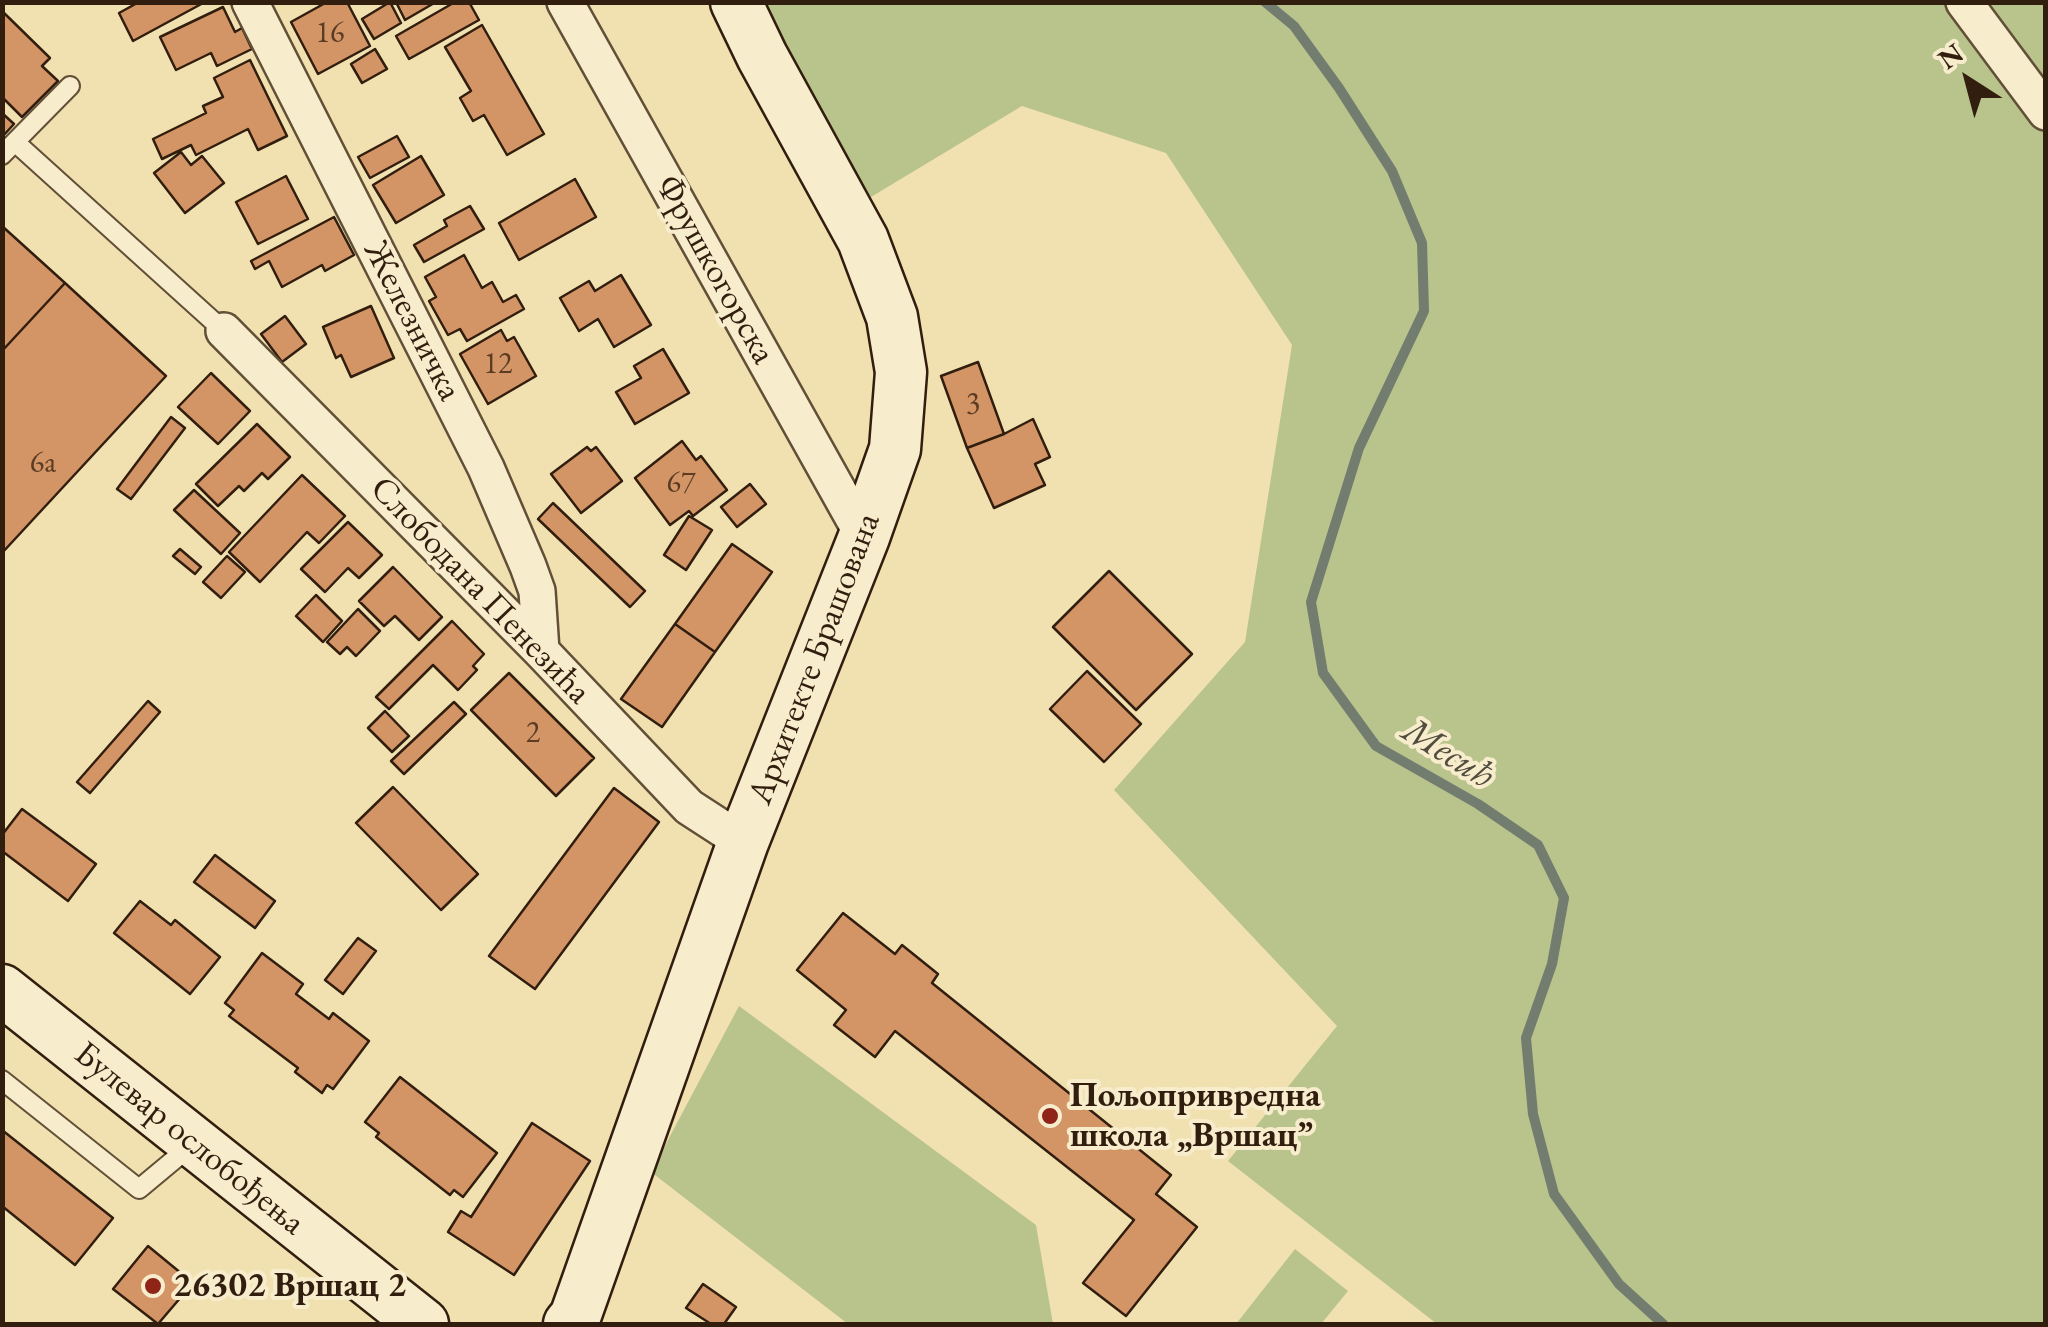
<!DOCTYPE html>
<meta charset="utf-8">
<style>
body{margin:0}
#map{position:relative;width:2048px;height:1327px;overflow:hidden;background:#f2e1b0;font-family:"EB Garamond",serif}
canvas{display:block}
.frame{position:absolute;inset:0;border:5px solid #321e0f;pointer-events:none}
.north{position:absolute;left:1918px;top:30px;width:100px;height:100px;-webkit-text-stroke:8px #f7eccc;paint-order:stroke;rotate:324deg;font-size:28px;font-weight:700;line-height:40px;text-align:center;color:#321e0f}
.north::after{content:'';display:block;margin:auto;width:35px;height:45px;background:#321e0f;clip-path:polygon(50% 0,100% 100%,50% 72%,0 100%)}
</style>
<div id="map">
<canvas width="2048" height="1327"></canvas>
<div class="frame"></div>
<div class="north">N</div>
</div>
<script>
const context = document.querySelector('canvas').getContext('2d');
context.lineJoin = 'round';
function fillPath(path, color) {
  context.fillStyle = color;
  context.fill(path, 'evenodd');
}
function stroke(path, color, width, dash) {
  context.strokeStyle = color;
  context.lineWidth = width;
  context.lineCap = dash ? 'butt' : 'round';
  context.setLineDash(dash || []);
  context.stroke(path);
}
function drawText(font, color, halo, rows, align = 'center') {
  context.font = font + ' "EB Garamond",serif';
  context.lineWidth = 8;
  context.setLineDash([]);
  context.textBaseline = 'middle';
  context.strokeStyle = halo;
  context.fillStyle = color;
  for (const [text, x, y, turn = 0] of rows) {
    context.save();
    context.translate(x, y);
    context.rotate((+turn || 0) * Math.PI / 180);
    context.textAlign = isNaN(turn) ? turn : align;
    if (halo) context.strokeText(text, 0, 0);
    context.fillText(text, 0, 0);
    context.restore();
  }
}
const green = new Path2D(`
 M754,3H2045V1324H1437L1228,1161L1337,1026L1114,790L1245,642L1292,345L1166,153L1022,106L871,197Z
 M739,1006L1036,1225L1053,1324H848L651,1172Z
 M1295,1249L1348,1291L1321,1324H1236Z`);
const stream = new Path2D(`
 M1265,2L1294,26L1339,88L1392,171L1422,243L1424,311L1359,448L1311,602L1323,673L1376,746L1478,804L1538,845L1564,898L1552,964L1526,1038L1533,1114L1554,1194L1619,1284L1663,1324`);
const building = new Path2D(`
 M139,2H205L133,41L119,13Z
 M327,2H347L370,46L318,74L291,22Z
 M390,2L401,23L374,39L362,19Z
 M396,2H436L405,20Z
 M455,2H469L479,20L409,59L396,36Z
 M223,7L235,32L242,28L252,49L217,66L211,53L176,70L160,37Z
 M2,11L50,58L42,66L58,81L22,117L2,97Z
 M482,25L544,134L507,155L484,115L473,121L460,98L471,91L445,47Z
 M375,49L387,69L362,83L351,64Z
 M250,60L287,136L258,150L248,129L196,155L191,145L162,159L153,139L206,113L203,106L223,97L214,78Z
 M2,113L14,124L2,137Z
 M397,136L409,157L370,178L358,157Z
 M181,152L191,165L202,156L224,183L185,213L154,173Z
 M421,156L444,195L396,223L373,185Z
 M286,176L308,219L258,244L236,202Z
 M575,179L596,217L519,260L499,223Z
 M470,206L484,229L424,262L414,245L447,226L444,220Z
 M334,217L354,255L325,271L322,265L282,287L269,261L255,269L251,261Z
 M2,226L65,283L2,351Z
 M464,255L482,288L492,282L503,302L516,295L524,309L467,341L460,329L448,335L429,301L436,297L425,277Z
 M621,275L651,325L614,347L598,319L579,331L560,298L589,281L595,291Z
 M65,283L166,376L2,553V351Z
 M371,306L394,358L351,377L341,355L336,358L323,327Z
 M285,316L306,344L282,362L261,334Z
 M501,330L507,341L514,337L536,376L488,404L460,354Z
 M663,349L689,393L635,424L616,392L641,378L634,366Z
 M978,362L1004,434L967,448L941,376Z
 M211,373L250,411L218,444L178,407Z
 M171,417L185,428L131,499L117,489Z
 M1033,419L1050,457L1035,464L1045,485L994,508L967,448L1004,434Z
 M257,424L290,457L268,479L262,473L244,491L239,486L218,506L196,484Z
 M682,441L696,460L701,456L727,490L693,516L689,511L670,525L635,478Z
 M587,447L591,451L596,447L622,481L581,513L551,474Z
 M302,475L345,516L319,543L307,532L260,582L229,552Z
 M750,484L766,504L737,527L721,507Z
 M194,490L240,533L221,554L174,510Z
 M553,503L645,591L630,607L538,519Z
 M689,516L712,530L686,570L664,555Z
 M348,522L382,555L359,578L348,568L325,592L301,569Z
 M732,544L772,572L715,652L675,624Z
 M180,549L201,567L195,574L173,556Z
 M227,556L245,572L221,598L203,582Z
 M393,567L442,617L419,640L395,616L384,626L359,601Z
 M1109,571L1192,654L1136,710L1053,627Z
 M316,595L342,621L323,642L296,616Z
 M358,609L380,631L356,656L347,647L340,654L327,642Z
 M452,621L484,654L473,666L477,670L458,690L433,665L389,709L376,697Z
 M675,624L715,652L662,727L621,699Z
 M1087,671L1141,724L1104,762L1050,709Z
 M509,673L594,758L556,796L471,710Z
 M148,701L160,712L90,793L77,782Z
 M454,702L466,714L404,774L391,761Z
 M385,711L409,736L392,752L368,728Z
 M393,787L478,874L441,910L356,823Z
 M614,788L659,822L535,989L489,956Z
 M22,809L96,864L68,901L2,851V835Z
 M215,855L275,901L255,928L194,882Z
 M140,901L171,925L175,920L220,957L190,994L114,933Z
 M843,913L895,954L902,945L938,974L932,983L1171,1175L1156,1194L1197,1227L1126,1316L1083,1283L1134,1220L895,1031L875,1057L834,1025L846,1010L797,970Z
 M358,938L376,951L343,994L325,980Z
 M262,953L303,984L296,994L329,1019L333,1013L369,1041L333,1089L327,1085L322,1093L295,1072L298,1068L229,1016L234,1010L225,1003Z
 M400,1077L497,1153L463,1197L454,1190L450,1195L376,1137L379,1133L365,1122Z
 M532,1123L590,1161L514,1275L448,1232L461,1211L471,1217Z
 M2,1130L113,1218L75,1265L2,1206Z
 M148,1246L193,1283L158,1324L113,1289Z
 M703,1284L736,1307L724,1324H711L686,1308Z`);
const lane = new Path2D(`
 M15,142L224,331
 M2,155L70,86
 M2,1080L139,1189L193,1144`);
const street = new Path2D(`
 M250,2L486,468L528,566L537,591L541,651
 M565,2L864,537
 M1964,2L2046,112
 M224,331L541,651L689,807L743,842`);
const secondary = new Path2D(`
 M2,990L423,1324
 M569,1324L575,1317L743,842L864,537L895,449L901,372L892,317L863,240L762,56L736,2`);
const markers = [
 [1050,1116,10,"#8f2418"],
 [153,1286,10,"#8f2418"]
];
const numberNames = [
 ["16",330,34],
 ["12",498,365],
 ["3",973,405],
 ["6a",43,464],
 ["67",681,484],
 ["2",533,734]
];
const streetNames = [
 ["Фрушкогорска",715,270,61],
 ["Железничка",412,321,63],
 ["Слободана Пенезића",480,591,46],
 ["Архитекте Брашована",815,659,-69],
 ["Булевар ослобођења",189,1139,39]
];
const poiNames = [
 ["Пољопривредна",1070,1096],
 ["школа „Вршац”",1070,1136],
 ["26302 Вршац 2",173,1286]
];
const waterNames = [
 ["Месић",1448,754,32]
];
fillPath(green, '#b9c38c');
stroke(stream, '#727d70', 10);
fillPath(building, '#d39566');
stroke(building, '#321e0f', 2.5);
stroke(lane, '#624f37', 22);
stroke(street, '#624f37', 40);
stroke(secondary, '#321e0f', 55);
stroke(lane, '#f7eccc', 18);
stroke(street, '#f7eccc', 35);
stroke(secondary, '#f7eccc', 50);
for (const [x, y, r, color] of markers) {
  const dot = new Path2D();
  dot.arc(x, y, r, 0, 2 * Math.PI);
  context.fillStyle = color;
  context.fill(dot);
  stroke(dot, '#f7eccc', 4);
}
drawText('30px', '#5a3c25', null, numberNames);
drawText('35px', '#321e0f', '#f7eccc', streetNames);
drawText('bold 35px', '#321e0f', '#f7eccc', poiNames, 'left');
drawText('italic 38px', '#524d3f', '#f7eccc', waterNames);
</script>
